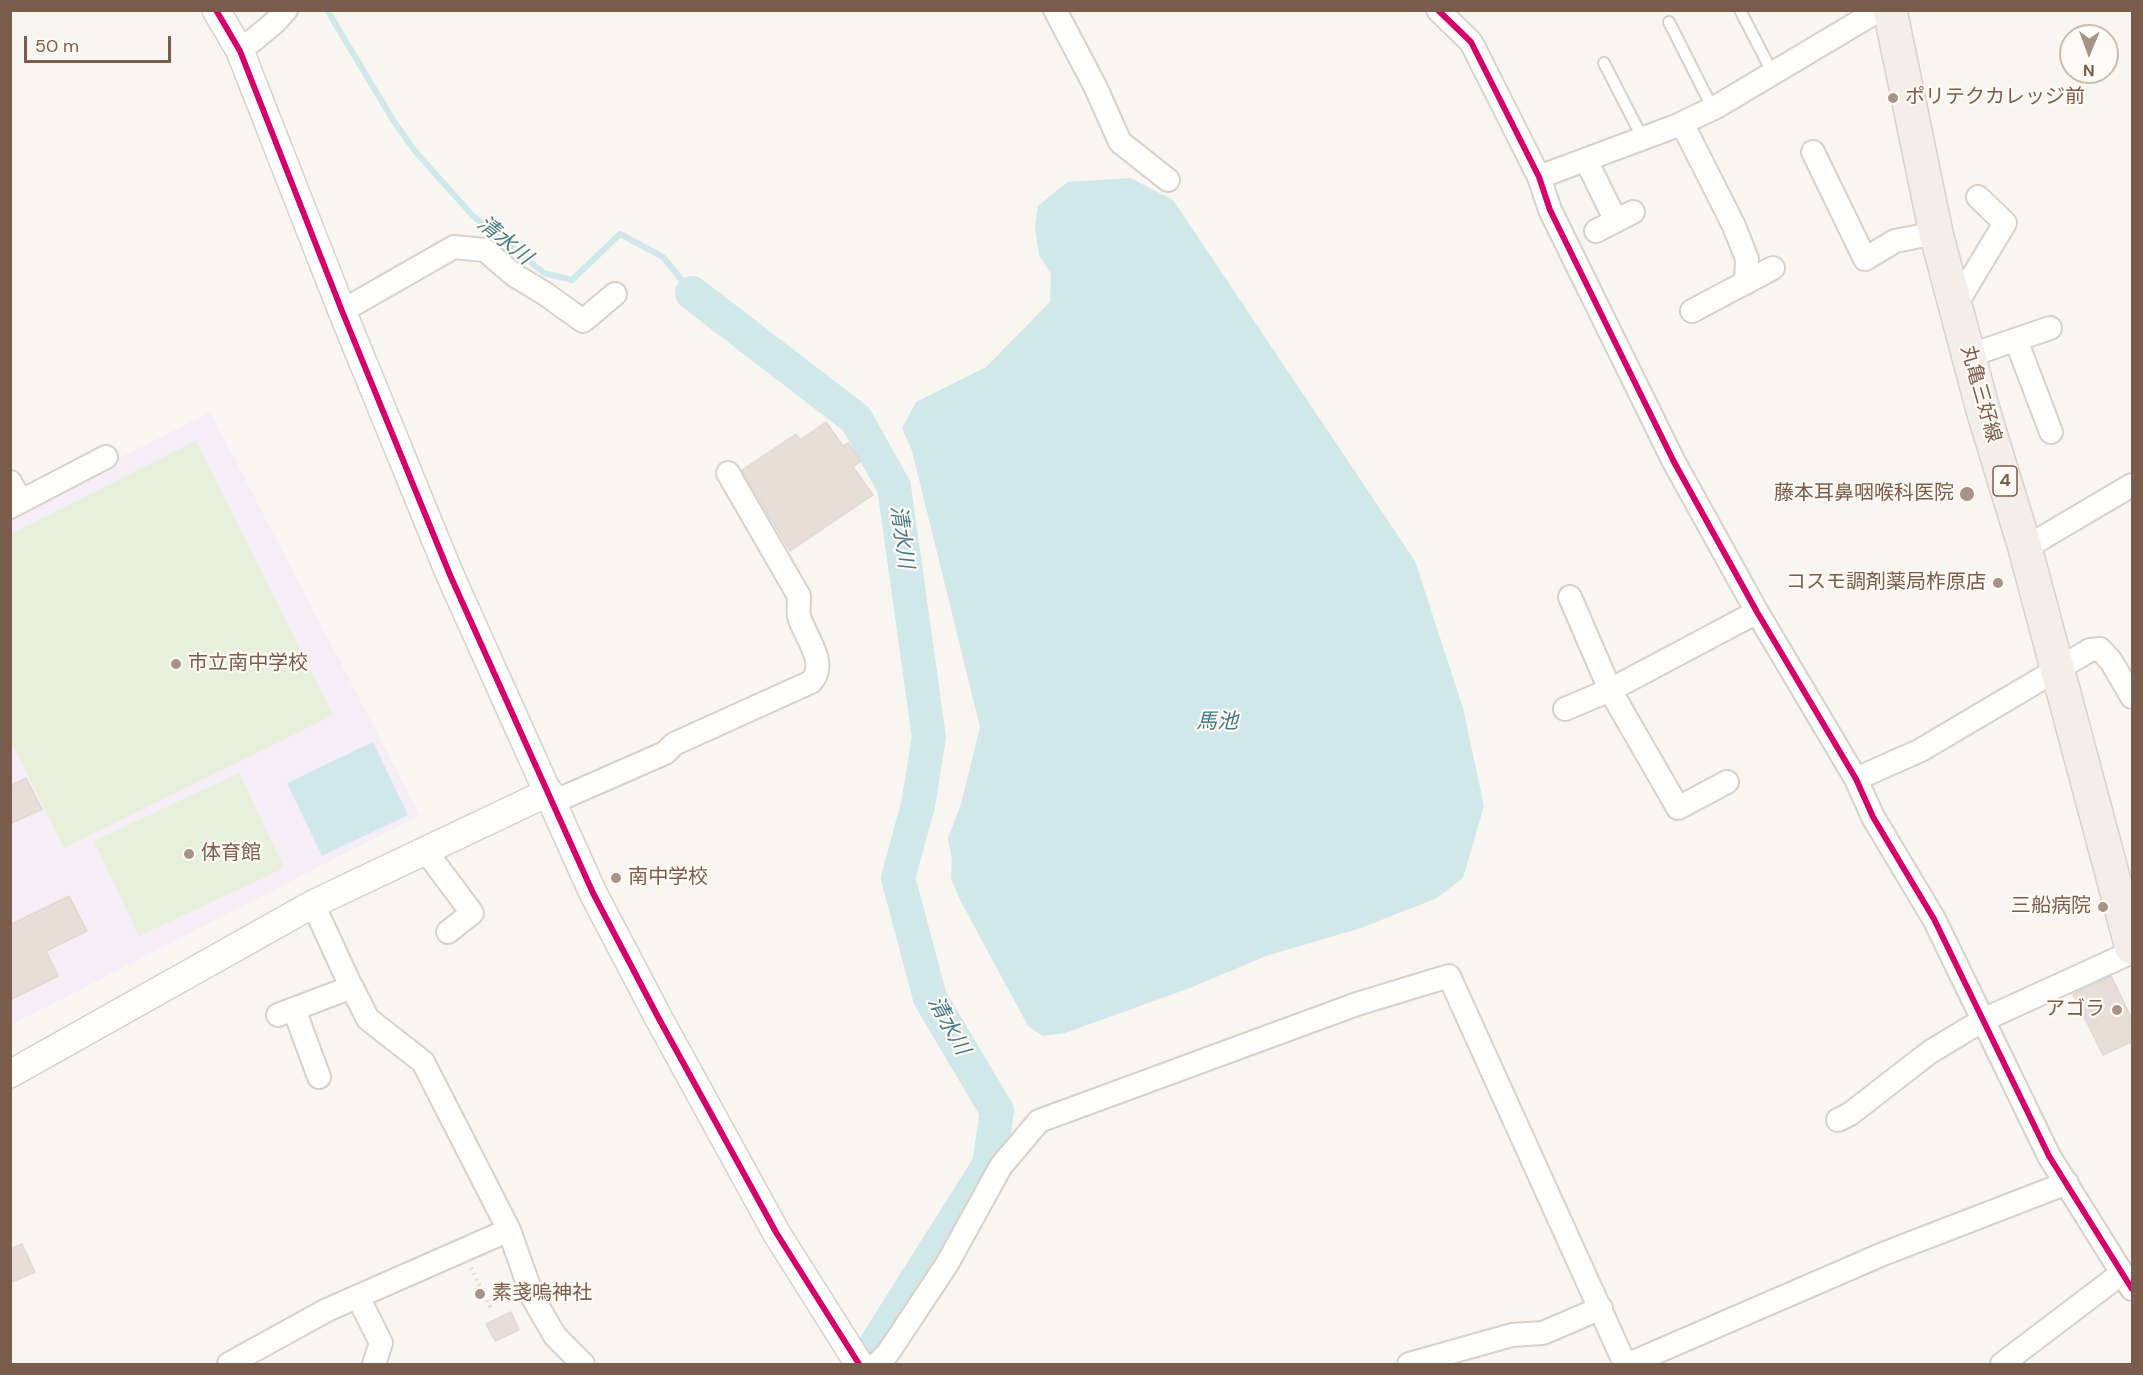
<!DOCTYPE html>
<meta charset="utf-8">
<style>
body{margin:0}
#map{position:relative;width:2143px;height:1375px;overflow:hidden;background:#f9f5f0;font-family:"DM Sans",sans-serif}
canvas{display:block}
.frame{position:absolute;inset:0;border:12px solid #7a5c4d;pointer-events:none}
.north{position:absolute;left:2059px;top:24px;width:60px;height:60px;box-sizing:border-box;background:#fffaf3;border:2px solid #cabbb1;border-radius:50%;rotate:181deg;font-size:16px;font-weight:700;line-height:24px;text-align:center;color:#7a5c4d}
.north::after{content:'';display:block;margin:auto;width:21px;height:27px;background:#a69286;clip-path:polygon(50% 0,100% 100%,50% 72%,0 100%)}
.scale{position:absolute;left:24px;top:36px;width:147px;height:27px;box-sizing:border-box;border:3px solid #7a5c4d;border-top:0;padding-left:8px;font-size:18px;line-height:21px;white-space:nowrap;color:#7a5c4d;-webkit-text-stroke:4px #fffaf3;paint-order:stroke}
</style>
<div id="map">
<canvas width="2143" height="1375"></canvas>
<div class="frame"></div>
<div class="north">N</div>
<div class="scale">50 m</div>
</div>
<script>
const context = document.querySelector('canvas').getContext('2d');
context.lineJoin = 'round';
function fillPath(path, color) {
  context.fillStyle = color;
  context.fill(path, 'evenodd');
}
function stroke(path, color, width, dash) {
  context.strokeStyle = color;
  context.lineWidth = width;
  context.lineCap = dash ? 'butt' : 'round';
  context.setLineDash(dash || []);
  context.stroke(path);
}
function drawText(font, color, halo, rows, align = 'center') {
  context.font = font + ' "DM Sans","Noto Sans JP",sans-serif';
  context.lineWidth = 4.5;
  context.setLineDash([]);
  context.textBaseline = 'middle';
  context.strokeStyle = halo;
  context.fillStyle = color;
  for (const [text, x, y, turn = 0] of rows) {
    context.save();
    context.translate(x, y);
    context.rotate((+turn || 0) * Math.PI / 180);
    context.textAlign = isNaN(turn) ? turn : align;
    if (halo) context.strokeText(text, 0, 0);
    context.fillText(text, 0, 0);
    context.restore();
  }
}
const education = new Path2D(`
 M210,412L420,815L11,1025V513Z`);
const green = new Path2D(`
 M196,441L333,715L64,848L11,741V534Z
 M239,773L284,868L139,936L94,841Z`);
const water = new Path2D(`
 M1130,178L1173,200L1415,561L1463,708L1484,806L1463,878L1437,898L1361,928L1266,956L1190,988L1065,1033L1043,1036L1028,1026L959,898L951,878L952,860L948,838L961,804L980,727L912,451L902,428L916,402L986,367L1050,302L1051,274L1039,255L1035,227L1038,206L1067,182Z
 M373,742L408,815L322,856L287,783Z`);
const stream = new Path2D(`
 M327,10L393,120L414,150L473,216L544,273L572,280L620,234L663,257L692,293`);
const river = new Path2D(`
 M692,293L856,419L894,487L929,737L918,805L898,878L930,998L997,1111L989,1165L876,1344`);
const building = new Path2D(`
 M826,422L843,446L848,443L861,461L853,467L873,495L790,551L742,470L796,434L800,440Z
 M26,778L42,809L10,824V786Z
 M69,896L87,931L46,951L58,976L10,1000V925Z
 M2111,976L2133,1021V1041L2103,1055L2073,994Z
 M22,1244L35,1272L10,1283V1249Z
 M511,1312L519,1330L495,1341L486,1324Z`);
const path = new Path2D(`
 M471,1268L491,1309`);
const service = new Path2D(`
 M1740,10L1773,74
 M1669,22L1713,109
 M1604,63L1643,139`);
const minor = new Path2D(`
 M1055,10L1095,86L1120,142L1168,180
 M1438,10L1471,42L1539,177L1550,210L1674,462L1757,612L1856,779L1873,817L1934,919L2049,1156L2132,1289
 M240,51L274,23L286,10
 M1682,123L1734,226L1747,259L1746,283
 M1813,152L1865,259L1895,241L1936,233
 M1586,160L1616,221
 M1539,177L1676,126L1716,107L1879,10
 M1596,231L1633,212
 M1955,306L2005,223L1978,197
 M342,311L454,247L485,250L514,275L544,293L583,321L615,294
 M1692,311L1773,268
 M2016,340L2051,432
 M1968,356L2050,328
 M10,482L21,501
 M10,507L106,457
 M2025,548L2132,485
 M1565,709L1610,690L1570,597
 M1856,779L1921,750L2090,650L2100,649L2111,661L2132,697
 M1727,782L1678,808L1610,690L1757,612
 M553,802L665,753L674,744L811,682C829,663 804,636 799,616C798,610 799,602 799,596L728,473
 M425,850L472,913L448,932
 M313,904L349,982L368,1019L423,1062L509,1230L533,1298L555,1336L583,1364
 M294,1009L319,1077
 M278,1015L352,987
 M1838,1120L1850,1114L1930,1052L1983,1020L2132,952
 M358,1297L381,1343L374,1364
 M229,1364L327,1310L509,1230
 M877,1364L888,1353L947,1264L1001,1166L1039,1121L1357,1004L1449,976L1625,1364
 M1409,1364L1512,1335L1543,1333L1601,1308
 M1629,1364L1883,1254L2067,1183
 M2002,1364L2122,1273`);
const tertiary = new Path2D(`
 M216,10L240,51L342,311L450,575L593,893L658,1017L777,1234L859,1364
 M10,1074L313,904L549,792`);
const primary = new Path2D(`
 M1890,10L1936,233L1983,410L2025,548L2132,948`);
const cycleway = new Path2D(`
 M216,10L240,51L342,311L450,575L593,893L658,1017L777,1234L859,1364
 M1438,10L1471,42L1539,177L1550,210L1674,462L1757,612L1856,779L1873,817L1934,919L2049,1156L2132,1289`);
const markers = [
 [1893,98,6,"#a69286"],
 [1967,494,8,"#a69286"],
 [1998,583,6,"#a69286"],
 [176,664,6,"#a69286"],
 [189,854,6,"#a69286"],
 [616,878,6,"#a69286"],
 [2103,907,6,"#a69286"],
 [2117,1010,6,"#a69286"],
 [480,1294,6,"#a69286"]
];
const shields = [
 [2005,481,24]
];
const shieldNames = [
 ["4",2005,481]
];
const poiNames = [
 ["ポリテクカレッジ前",1905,98],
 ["藤本耳鼻咽喉科医院",1954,494,"right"],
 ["コスモ調剤薬局柞原店",1986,583,"right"],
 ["市立南中学校",188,664],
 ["体育館",201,854],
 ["南中学校",628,878],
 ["三船病院",2091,907,"right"],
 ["アゴラ",2105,1010,"right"],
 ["素戔嗚神社",492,1294]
];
const streetNames = [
 ["丸亀三好線",1980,394,74]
];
const waterNames = [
 ["清水川",504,241,39],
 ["清水川",901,537,82],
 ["馬池",1217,722],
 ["清水川",948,1026,61]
];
fillPath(education, '#f6eef6');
fillPath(green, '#e7f0db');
fillPath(water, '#d0e8ea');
stroke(stream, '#d0e8ea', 6);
stroke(river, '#d0e8ea', 34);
fillPath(building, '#e6ded7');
stroke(building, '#e2d8d2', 1.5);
stroke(service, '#d7d1cb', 14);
stroke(minor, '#d7d1cb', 26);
stroke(tertiary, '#d7d1cb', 30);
stroke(primary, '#dad1cc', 36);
stroke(path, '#dcd5d0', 4, [1.5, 4.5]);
stroke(service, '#fefefd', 10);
stroke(minor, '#fefefd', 22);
stroke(tertiary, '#fefefd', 27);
stroke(primary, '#f3eee8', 33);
stroke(cycleway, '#d6006c', 6);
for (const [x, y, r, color] of markers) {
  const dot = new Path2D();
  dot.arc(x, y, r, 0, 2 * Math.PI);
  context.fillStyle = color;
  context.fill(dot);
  stroke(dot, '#fffaf3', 2);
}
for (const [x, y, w] of shields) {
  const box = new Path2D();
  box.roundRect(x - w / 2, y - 15, w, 30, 4.5);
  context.fillStyle = '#fffaf3';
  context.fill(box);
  stroke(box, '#7a5c4d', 1.5);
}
drawText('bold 18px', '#7a5c4d', null, shieldNames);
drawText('20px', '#7a5c4d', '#fffaf3', poiNames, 'left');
drawText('20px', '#7a5c4d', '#fffaf3', streetNames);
drawText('italic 21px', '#437c86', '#fffaf3', waterNames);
</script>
